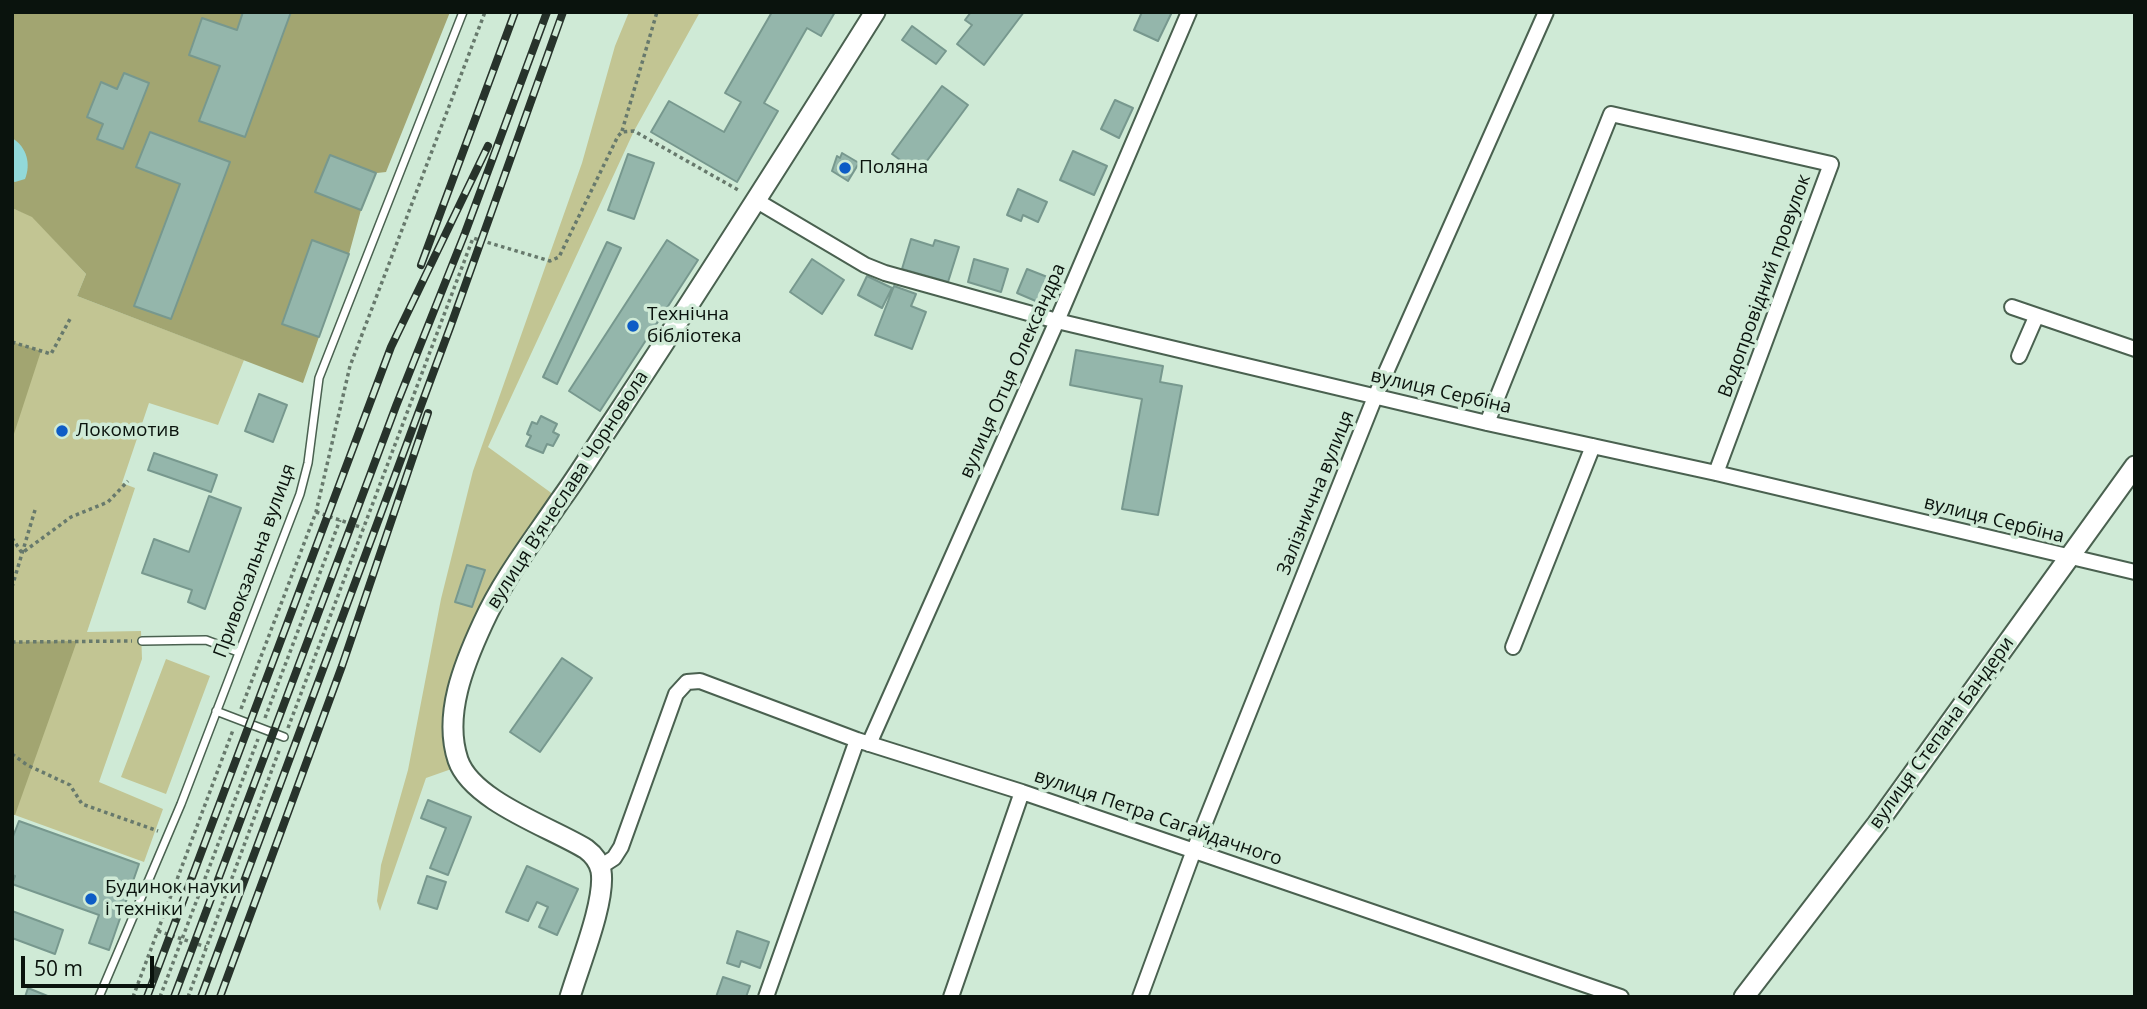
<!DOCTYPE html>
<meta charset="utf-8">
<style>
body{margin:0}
#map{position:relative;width:2147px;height:1009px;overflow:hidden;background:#cfead6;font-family:"Open Sans",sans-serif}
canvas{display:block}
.frame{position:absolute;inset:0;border:14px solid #0a130d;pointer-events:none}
.scale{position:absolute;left:21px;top:956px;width:133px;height:32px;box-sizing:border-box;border:4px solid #0a130d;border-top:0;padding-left:9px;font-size:21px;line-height:24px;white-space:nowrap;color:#0a130d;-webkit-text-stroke:5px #cfead6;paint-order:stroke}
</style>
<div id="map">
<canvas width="2147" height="1009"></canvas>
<div class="frame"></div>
<div class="scale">50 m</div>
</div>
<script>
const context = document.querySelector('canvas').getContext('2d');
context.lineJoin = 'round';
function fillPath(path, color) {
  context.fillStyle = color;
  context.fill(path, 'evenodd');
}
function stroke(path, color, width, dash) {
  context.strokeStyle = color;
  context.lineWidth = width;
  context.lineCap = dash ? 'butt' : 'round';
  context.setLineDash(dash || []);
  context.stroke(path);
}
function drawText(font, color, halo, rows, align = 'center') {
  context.font = font + ' "Open Sans",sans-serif';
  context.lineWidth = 7;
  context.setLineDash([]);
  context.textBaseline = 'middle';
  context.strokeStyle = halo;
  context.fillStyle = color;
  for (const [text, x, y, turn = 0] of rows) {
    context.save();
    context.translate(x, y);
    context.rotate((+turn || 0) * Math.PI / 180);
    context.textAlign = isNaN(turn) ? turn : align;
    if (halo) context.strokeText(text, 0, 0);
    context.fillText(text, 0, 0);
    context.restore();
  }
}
const green = new Path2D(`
 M629,12H700L634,131L488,447L561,500L521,555L459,685L460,766L426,778L380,911L377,901L381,865L408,770L441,599L473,471L582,163L615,46Z
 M12,208L32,216L86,274L77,296L244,360L218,425L149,403L122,483L135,488L87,632L141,631L142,659L99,782L163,809L144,862L12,814Z
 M166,659L210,676L166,794L121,777Z`);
const forest = new Path2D(`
 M12,12H450L386,172L377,173L330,156L316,192L361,210L349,254L312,241L282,323L319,337L303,383L77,296L86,274L32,217L12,208Z
 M12,342L41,351L12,440Z
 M77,641L15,815L12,814V642Z`);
const water = new Path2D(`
 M12,138C27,147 31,164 25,179L15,182L12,181Z`);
const building = new Path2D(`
 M243,12H291L245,137L199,121L220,66L189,55L202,18L237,30Z
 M772,12H835L821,36L807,28L764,103L778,111L737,182L651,132L669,101L724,132L741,102L725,93Z
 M971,12H1024L984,65L957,44L972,25L965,20Z
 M1142,12H1172L1158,41L1134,30Z
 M912,26L946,51L936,64L902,40Z
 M124,73L149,83L123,149L97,139L103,124L87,117L101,82L117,89Z
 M942,86L968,105L918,173L892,154Z
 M1115,100L1133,108L1119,138L1101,129Z
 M150,132L230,162L171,319L134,306L180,184L136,167Z
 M1073,151L1107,166L1094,195L1060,180Z
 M842,153L859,163L848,181L832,171L837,156L840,158Z
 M628,154L654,163L634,219L608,210Z
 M330,155L376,173L361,210L315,192Z
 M1018,189L1047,202L1038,222L1023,215L1021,221L1007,215Z
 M911,239L933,246L935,240L959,247L948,282L902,269Z
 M312,240L349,254L319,337L282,324Z
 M667,240L698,260L600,411L569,391Z
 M607,242L621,248L557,384L543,377Z
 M812,259L844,280L822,314L790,292Z
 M974,259L1008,269L1001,292L968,282Z
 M1027,269L1055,280L1045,305L1017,293Z
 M867,276L892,288L882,308L858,295Z
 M894,286L916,294L911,306L926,312L912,349L875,335Z
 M1076,350L1163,366L1160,382L1182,386L1158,515L1122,509L1142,399L1070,385Z
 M259,394L287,405L273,442L245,431Z
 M541,416L557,424L553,432L559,435L553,446L547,444L543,453L526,446L531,436L527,434L532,422L537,424Z
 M154,453L217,475L211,492L148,470Z
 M209,496L241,508L205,609L188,602L192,590L142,573L154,539L189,552Z
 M467,565L485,570L472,607L455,602Z
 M562,658L592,678L540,752L510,732Z
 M428,800L471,817L448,875L430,868L446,828L421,818Z
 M19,821L139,864L109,950L89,943L99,915L12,884L15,876L12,875V839Z
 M527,866L578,889L557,935L539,927L548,907L537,902L528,921L506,912Z
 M427,876L446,882L437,909L418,903Z
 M12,911L63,930L55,954L12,938Z
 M737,931L769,942L760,968L741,961L739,967L727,963Z
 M723,977L750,986L746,997H716Z
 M28,988L50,997H25Z`);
const path = new Path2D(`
 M622,131L657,12
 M12,342L51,354L70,319
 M316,512L363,528
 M12,538L22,553L71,517L108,502L128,481
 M12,587L35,510
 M12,642L132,641
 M241,709L316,512L350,366L485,12
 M265,718L340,520
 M288,728L473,238L550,261L559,257L618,136L622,132L634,131L740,191
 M12,754L27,765L70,785L82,804L158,831
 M158,931L206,947
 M133,997L233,730
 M160,997L258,739
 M188,997L280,748`);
const lane = new Path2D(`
 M142,641L206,640L238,652
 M216,711L284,737
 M99,997L181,804L300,494L308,463L319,378L463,12`);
const street = new Path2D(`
 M757,201L865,265L885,273L1057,321L1487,423L1716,473L2135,572
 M2012,307L2135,349
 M2019,356L2036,317
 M1487,423L1611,114L1831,164L1716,473
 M1513,647L1593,446
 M869,744L1057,321L1189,12
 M600,867L614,858L621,847L676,694L687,682L700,681L857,740L1022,792L1621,997
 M766,997L857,740
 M951,997L1022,792
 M1140,997L1194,850L1375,397L1546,12`);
const secondary = new Path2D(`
 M570,997C579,966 606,901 601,871C599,861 594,855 586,849C550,827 472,801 458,760C443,715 464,664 483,623C503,579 532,542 559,502C579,475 596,446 615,418C703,284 789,149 875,12
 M1744,997L1877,824L2135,466`);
const rail = new Path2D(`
 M421,265L515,12
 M147,997L391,347L488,146
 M174,997L396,406L465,233L547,12
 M201,997L451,325L563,12
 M220,997L342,666L428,413`);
const markers = [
 [845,168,7,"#0d5cc6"],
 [633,326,7,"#0d5cc6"],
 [62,431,7,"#0d5cc6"],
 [91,899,7,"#0d5cc6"]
];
const poiNames = [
 ["Поляна",859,168],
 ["Технічна",647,315],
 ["бібліотека",647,337],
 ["Локомотив",76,431],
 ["Будинок науки",105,888],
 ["і техніки",105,910]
];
const streetNames = [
 ["Водопровідний провулок",1765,286,-70],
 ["вулиця Отця Олександра",1013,371,-66],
 ["вулиця Сербіна",1441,392,13],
 ["вулиця Вʼячеслава Чорновола",568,490,-57],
 ["Залізнична вулиця",1316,493,-68],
 ["вулиця Сербіна",1994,520,14],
 ["Привокзальна вулиця",255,561,-70],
 ["вулиця Степана Бандери",1942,733,-54],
 ["вулиця Петра Сагайдачного",1158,818,19]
];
fillPath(green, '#c2c593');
fillPath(forest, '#a2a571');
fillPath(water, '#92d9d9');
fillPath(building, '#94b6ab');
stroke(building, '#77988e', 2);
stroke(lane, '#4a6150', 10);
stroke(street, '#4a6150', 18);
stroke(secondary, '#4a6150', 23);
stroke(path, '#67796c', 3.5, [3.5, 3.5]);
stroke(lane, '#fff', 7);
stroke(street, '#fff', 14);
stroke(secondary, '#fff', 19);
stroke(rail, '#27332b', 8);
stroke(rail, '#cfead6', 5, [16]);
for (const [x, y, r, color] of markers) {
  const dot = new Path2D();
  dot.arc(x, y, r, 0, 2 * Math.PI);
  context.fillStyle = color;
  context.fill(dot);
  stroke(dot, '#cfead6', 2.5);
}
drawText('19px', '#0a130d', '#cfead6', poiNames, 'left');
drawText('19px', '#0a130d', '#cfead6', streetNames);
</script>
